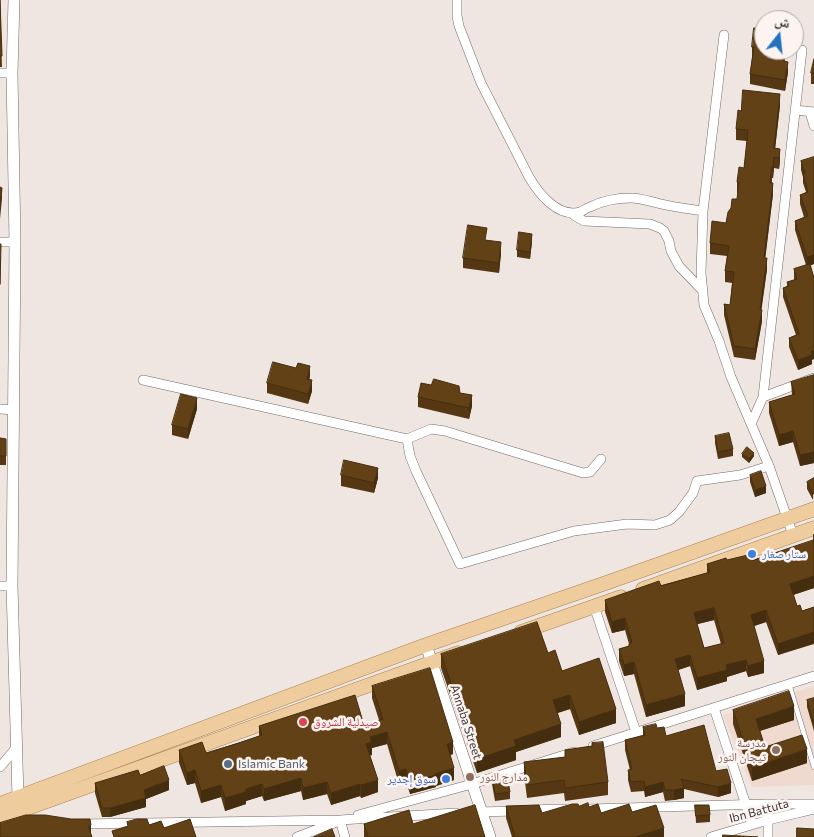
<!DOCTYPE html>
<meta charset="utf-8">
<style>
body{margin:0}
#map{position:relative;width:814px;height:837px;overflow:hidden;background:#efe6e2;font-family:Commissioner,"Noto Naskh Arabic",sans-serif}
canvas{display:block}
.north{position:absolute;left:754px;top:10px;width:50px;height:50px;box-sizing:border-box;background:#fdf3f0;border:1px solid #b0a9a6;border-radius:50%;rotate:16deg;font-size:14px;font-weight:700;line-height:20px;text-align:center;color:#3d3a38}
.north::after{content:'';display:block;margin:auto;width:18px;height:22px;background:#2372c1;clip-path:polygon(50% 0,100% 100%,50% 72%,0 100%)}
</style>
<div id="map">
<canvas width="814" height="837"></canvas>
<div class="north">ش</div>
</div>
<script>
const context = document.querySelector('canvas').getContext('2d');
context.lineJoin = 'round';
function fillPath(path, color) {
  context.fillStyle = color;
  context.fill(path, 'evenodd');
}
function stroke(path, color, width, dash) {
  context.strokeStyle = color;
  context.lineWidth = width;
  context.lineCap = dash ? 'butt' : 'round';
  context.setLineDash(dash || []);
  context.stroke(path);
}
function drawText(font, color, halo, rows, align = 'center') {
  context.font = font + ' Commissioner,"Noto Naskh Arabic",sans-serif';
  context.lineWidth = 5;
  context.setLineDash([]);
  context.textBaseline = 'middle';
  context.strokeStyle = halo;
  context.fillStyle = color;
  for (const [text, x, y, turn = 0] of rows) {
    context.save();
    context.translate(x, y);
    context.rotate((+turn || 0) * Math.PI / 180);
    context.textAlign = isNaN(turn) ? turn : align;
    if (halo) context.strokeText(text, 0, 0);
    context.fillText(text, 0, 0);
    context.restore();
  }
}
const education = new Path2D(`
 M814,686V785L752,787L723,715Z`);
const service = new Path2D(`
 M789,684L814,767`);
const minor = new Path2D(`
 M457,0V16L459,26L481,83L529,177C539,194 558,218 580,212C583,211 586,208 590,207C602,201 618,198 631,198C640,198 648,201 657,203C672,207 688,209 703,211
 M724,35L703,211L701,273L704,305L719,341L731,377L769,466L793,535
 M0,73H12
 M795,110L814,112
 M810,112L814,126
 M572,213L575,216L584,221L650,224L660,228L664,231L669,241L671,251L679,266L703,291
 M0,242H15
 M143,380L407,439
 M763,397L802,50
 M0,409L13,410
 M751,424L763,397L814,378
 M601,459L590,472L583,473L445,431L431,429L407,439L410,456L416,471L460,564L574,531L627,524L655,525L670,520L679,512L693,493L697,481L740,475L769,466
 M0,586H12
 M594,606L636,732
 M714,708L746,805L752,825
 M593,746L814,676
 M0,767L16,748
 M765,804L768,820V837
 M589,809L765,804H814
 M529,810L564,809
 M477,812L516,811
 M358,815L472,784L574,752
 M340,820L345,837
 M80,824L340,820L456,813
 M297,837L334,823
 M711,837L768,820L814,809`);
const tertiary = new Path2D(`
 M14,0L12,73L15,242L12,586L18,798L19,804
 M426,645L490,837`);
const primary = new Path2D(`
 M643,589L814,528
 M521,632L621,597
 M0,804L426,645L606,583L814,509
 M0,818L458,653`);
const wall = new Path2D(`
 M0,0L2,67H0Z
 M764,29L785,61L788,72L785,91L750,84V74L752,58V47Z
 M814,59V84H811V73Z
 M780,105L775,148L780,160L779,169L774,168L773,178H772V183L773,194L765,258L767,269L761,310L762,321L755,360L734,357L724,315V304L730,305L732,283L725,282V271L727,256L710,254V243L726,223L731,208L737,199L738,193H737V182L744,168L747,141L736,140V129L741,111Z
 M814,157V264L810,265L812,364L798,370L789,347V338L796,335L783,297V288L787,286V282L794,280V269L806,265L795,230V221L804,217L800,204V195L806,192L803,183V177L801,170V161Z
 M487,240L501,253L499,273L463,268V258Z
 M532,241L530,259L517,257V250Z
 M814,375V463L800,466L793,442L779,446L769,413V402L792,395L791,382Z
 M310,376L309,380L312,391L308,404L267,393V383Z
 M431,385L460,393L472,406L469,419L418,407V397Z
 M197,409L188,439L172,435V425Z
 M715,436L733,449V456L718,459L715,443Z
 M0,438L6,439V465H0Z
 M742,454L754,456L749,463L742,457Z
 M341,475L378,478L374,493L341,486Z
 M750,475L766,493L755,497L750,482Z
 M814,478L813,500L807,489V482Z
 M813,534H814V588L793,595L797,606L802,611L814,607V644L778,655L766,622L754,626L764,673L748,677L746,671L727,677V681L697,690L690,666L678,670L685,706L646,717L634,674L624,676L619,661V649L629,646V644L625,630L612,633L605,612V600L707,573V564L727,560H753L813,541ZM714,620L721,644L704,648L697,624Z
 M548,653L562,671L616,723L579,735L570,709L558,713L561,737L516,752V760L477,773L441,668V654Z
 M372,686L453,754L450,755L454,780L436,786V787L410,794L406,782L399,784L387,744L372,748V755H370L378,792L361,798L360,796L331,805L327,794L303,800L301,791L264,801L262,796L246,801V804L225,811L221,797L201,803L195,783L187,785L179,763V750L206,753L259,736V726L364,725L379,720L372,698Z
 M814,698V731L807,707V700Z
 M733,710L794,720L760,731L765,747L807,763L752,781L733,724Z
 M643,727L657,728L666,736L716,771L731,793L718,797L684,789V798L674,800L665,801L663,792L645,797L644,791L631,792L628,780V770H630L625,750V740L643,736Z
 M592,743L608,782V795L565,801L564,793L527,798L524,774V762L565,757V750L592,746Z
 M140,775L169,790L146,799V807L110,817H102L95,793V783Z
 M492,777L510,792V799L495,801L492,784Z
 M695,805L710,815V822L696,823Z
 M506,806L542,813L579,806L601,813L632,812L664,837H512L506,818Z
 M364,824H413L485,837H364Z`);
const shadedWall = new Path2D(`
 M788,62V72L785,91V80Z
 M780,94V105L774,159V148Z
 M780,149V160L779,169V158Z
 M774,157V168L773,178V167Z
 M773,183V194L764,269V258Z
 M2,188V198L0,219V209Z
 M532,234V241L530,259V252Z
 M501,242V253L499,273V263Z
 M814,255V264L807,267V257Z
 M767,258V269L760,321V310Z
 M762,310V321L755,360V349Z
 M814,350V359L812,360V364L798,370V360L811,351Z
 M310,366V376L307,389V379Z
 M312,380V391L308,404V394Z
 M472,395V406L469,419V408Z
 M197,398V409L188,439V429Z
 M793,431V442L779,446V435Z
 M814,452V463L800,466V455Z
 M754,453V456L749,463V459Z
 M378,468V478L374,493V483Z
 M766,486V493L755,497V490Z
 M814,576V588L790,596V584Z
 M714,608V620L694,625V613Z
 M766,610V622L751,627V615Z
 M625,618V630L612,633V622Z
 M814,631V643L778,655V644Z
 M690,655V666L675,671V659Z
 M746,660V671L727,677V681L697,690V678L726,665Z
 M764,661V673L748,677V666Z
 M634,662V674L624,676V665Z
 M685,694V706L646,717V705Z
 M570,695V709L553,714V700Z
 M794,706V720L756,732V719Z
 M616,709V723L579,735V722Z
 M561,724V737L516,752V760L477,773V759L514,740Z
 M387,732V744L372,748V755L366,757V744L370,737Z
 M453,742V754L447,756V744Z
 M807,749V763L752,781V768Z
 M454,768V780L436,786V787L410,794V782Z
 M406,769V782L399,784V771Z
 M195,770V783L187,785V773Z
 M301,778V791L264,801V789Z
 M169,780V790L146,799V807L110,817V808L144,790Z
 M378,780V792L361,798V785Z
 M327,782V794L303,800V788Z
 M663,782V792L645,797V787Z
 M731,783V793L718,797V787Z
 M262,784V796L246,801V804L225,811V798L246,789Z
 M360,784V796L331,805V793Z
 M221,785V797L201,803V791Z
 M684,788V798L674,800V790Z
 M91,825V835L88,826Z
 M664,828V837H635Z`);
const building = new Path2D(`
 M0,0L2,56H0Z
 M754,28L764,29V50H785L784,61L788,62L785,80L750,74L754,47H752Z
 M814,59V74L811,73Z
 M743,90L780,94L774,148L780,149L779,158L774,157L773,167H772L770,183H773L764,258H767L760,310H762L755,349L734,346L724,304L730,305L734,272L725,271L729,246L710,243L712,221L726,223L728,212L731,208L732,199H737L739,182H737L739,167L744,168L748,130L736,129L738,110L741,111Z
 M814,157V255L807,257L795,221L808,216L800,195L808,192L803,174L805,173L801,161Z
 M0,187L2,188L0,209Z
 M468,225L487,228L485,240L501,242L499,263L463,258Z
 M519,232L532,234L530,252L517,250Z
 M0,244H1L0,284Z
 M810,264L814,278V350L811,351L812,355L798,360L789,338L799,334L783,288L789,286L787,282L797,279L794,269Z
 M273,362L296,368L298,363L310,366L307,379L312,380L308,394L267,383Z
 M814,375V452L800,455L793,431L779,435L769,402L795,394L791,382Z
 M434,379L459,386L460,393L472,395L469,408L418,397L421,383L431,385Z
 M181,394L197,398L188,429L172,425Z
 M729,433L733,449L718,452L715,436Z
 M0,438L6,439V456H0Z
 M747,447L754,453L749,459L742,454Z
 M344,460L378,468L374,483L341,475Z
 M761,471L766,486L755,490L750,475Z
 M814,478V493L813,494L807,482Z
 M814,540V576L790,584L797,606L800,605L802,611L814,607V632L778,644L766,610L751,615L764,661L748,666L746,660L726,665L727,670L697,678L690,655L675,659L685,694L646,705L634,662L624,665L619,649L629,646V644L632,643L625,618L612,622L605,600L659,581L661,586L710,572L707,564L726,558L727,560L752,554L753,560ZM714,608L724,643L704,648L694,613Z
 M537,622L548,653L555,650L562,671L599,658L616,709L579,722L570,695L553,700L561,724L514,740L516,746L477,759L441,654Z
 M430,668L453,742L447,744L454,768L435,774L436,775L410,782L406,769L399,771L387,732L370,737L372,742L366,744L378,780L361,785L360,784L331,793L327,782L303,788L301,778L264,789L262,784L246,789V792L225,798L221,785L201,791L195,770L187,773L179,750L202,742L206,753L239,743L262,735L259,726L355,695L364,725L383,719L372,686Z
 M789,691L794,706L756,719L765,747L802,735L807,749L752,768L733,710Z
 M814,698V724L807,700Z
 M656,724L657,728L664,727L666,736L704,725L716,771L727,769L731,783L718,787L681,779L684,788L674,790H665L663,782L645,787L644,781L631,782L628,770L632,769L625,740L645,735L643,727Z
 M603,742L608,782L565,788L564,780L527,785L524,762L565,757V750L592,746V743Z
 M164,766L169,780L144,790L146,798L110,808H102L95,783L138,770L140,775Z
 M507,775L510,792L495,794L492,777Z
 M588,803L589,807L598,804L601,813L629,804L632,812L656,805L664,828L635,837H515L506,806L539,805L542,813L572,804H578L579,806Z
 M475,805L485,837H368L364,824L409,810L413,824L471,806Z
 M695,805H709L710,815L696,816Z
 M26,815H45L71,819H90L91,825L88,826L92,837H0V823Z
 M137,819H147L149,825L161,821L164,828L190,819L196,837H114L112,831L128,826L127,822Z
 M797,828L814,829V837H797Z
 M332,829L335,837H314Z
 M723,835L758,837H723Z`);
const markers = [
 [752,554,5,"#3f7fe0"],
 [303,722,5,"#e0444e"],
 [776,750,5,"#8d6e63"],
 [228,764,5,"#5c6f8a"],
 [470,777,5,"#8d6e63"],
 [446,779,5,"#3f7fe0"]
];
const shopNames = [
 ["ستار صغار",762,554],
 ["سوق إجدير",436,779,"right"]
];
const healthNames = [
 ["صيدلية الشروق",313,722]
];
const streetNames = [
 ["Annaba Street",466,722,72],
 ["Ibn Battuta",759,811,-15]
];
const educationNames = [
 ["مدرسة",766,743],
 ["تيجان النور",766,757],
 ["مدارج النور",480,777,"left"]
];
const serviceNames = [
 ["Islamic Bank",238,764]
];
fillPath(education, '#f0d9ce');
stroke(service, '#736a67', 5.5);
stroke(minor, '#736a67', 10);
stroke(tertiary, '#736a67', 12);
stroke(primary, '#aa8351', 15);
stroke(service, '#fff', 4.5);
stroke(minor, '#fff', 9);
stroke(tertiary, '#fff', 11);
stroke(primary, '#efcc9e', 14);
fillPath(wall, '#553813');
fillPath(shadedWall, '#452e0f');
fillPath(building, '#634116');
stroke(building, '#452e0f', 1);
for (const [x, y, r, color] of markers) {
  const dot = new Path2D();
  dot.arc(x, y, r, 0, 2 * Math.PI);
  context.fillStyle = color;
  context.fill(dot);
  stroke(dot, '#fdf3f0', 2);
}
drawText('12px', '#366cbe', '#fdf3f0', shopNames, 'left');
drawText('12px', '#be3a42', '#fdf3f0', healthNames, 'left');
drawText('12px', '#3d3a38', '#fdf3f0', streetNames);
drawText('12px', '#785e54', '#fdf3f0', educationNames, 'right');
drawText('12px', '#4e5e75', '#fdf3f0', serviceNames, 'left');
</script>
